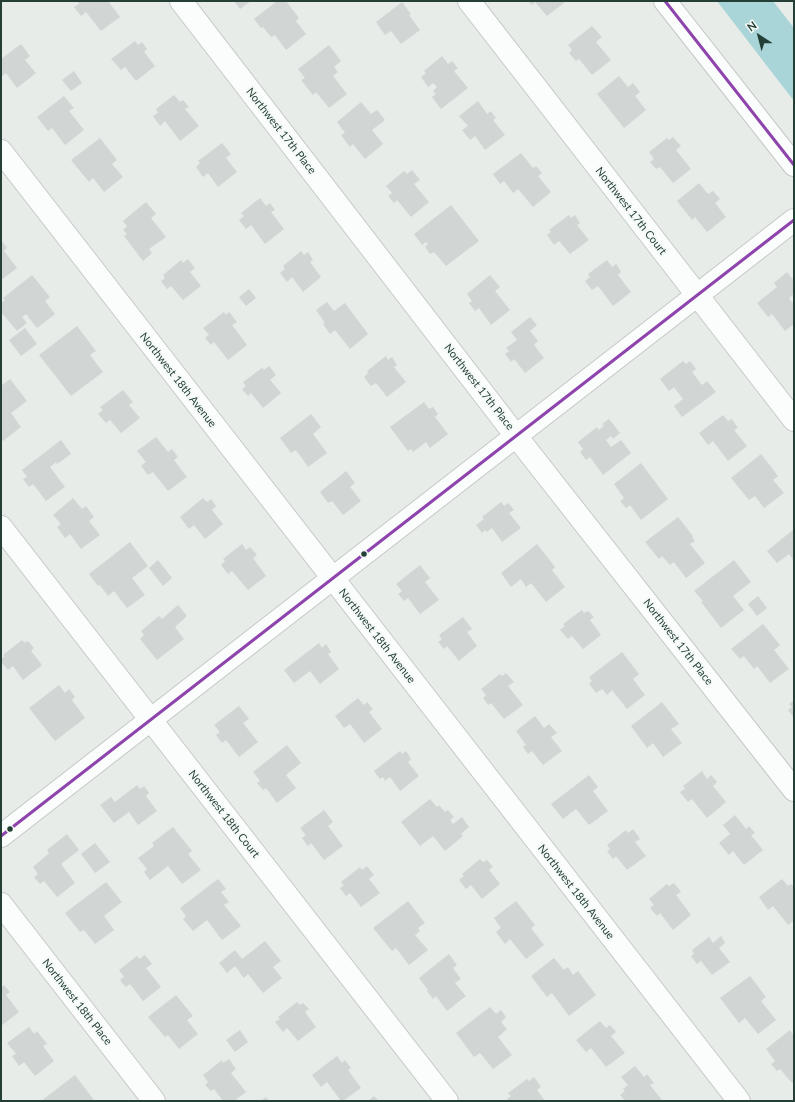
<!DOCTYPE html>
<style>
body{margin:0}
#map{position:relative;width:795px;height:1102px;overflow:hidden;background:#e7ece9;font-family:Lato,sans-serif}
canvas{display:block}
.frame{position:absolute;inset:0;border:2px solid #243f36;pointer-events:none}
.north{position:absolute;left:739px;top:16px;width:40px;height:40px;-webkit-text-stroke:3px #f5faf7;paint-order:stroke;rotate:324deg;font-size:11px;font-weight:700;line-height:16px;text-align:center;color:#243f36}
.north::after{content:'';display:block;margin:auto;width:14px;height:18px;background:#243f36;clip-path:polygon(50% 0,100% 100%,50% 72%,0 100%)}
</style>
<div id="map">
<canvas width="795" height="1102"></canvas>
<div class="frame"></div>
<div class="north">N</div>
</div>
<script>
const context = document.querySelector('canvas').getContext('2d');
context.lineJoin = 'round';
function fillPath(path, color) {
  context.fillStyle = color;
  context.fill(path, 'evenodd');
}
function stroke(path, color, width, dash) {
  context.strokeStyle = color;
  context.lineWidth = width;
  context.lineCap = dash ? 'butt' : 'round';
  context.setLineDash(dash || []);
  context.stroke(path);
}
function drawText(font, color, halo, rows, align = 'center') {
  context.font = font + ' Lato,sans-serif';
  context.lineWidth = 4;
  context.setLineDash([]);
  context.textBaseline = 'middle';
  context.strokeStyle = halo;
  context.fillStyle = color;
  for (const [text, x, y, turn = 0] of rows) {
    context.save();
    context.translate(x, y);
    context.rotate((+turn || 0) * Math.PI / 180);
    context.textAlign = isNaN(turn) ? turn : align;
    if (halo) context.strokeText(text, 0, 0);
    context.fillText(text, 0, 0);
    context.restore();
  }
}
const water = new Path2D(`
 M717,1H773L794,28V101Z`);
const building = new Path2D(`
 M77,1H108L120,17L101,31L86,12L81,16L74,7L79,4Z
 M234,1H251L240,9Z
 M277,1H286L299,18L296,21L306,34L286,50L275,35L271,37L263,27L261,28L254,19Z
 M528,1H564L565,2L547,16L535,2L532,5Z
 M402,2L411,14L409,15L420,30L401,44L391,31L385,35L376,22Z
 M592,26L602,37L596,42L611,60L592,75L579,59L576,61L569,53L572,50L568,45Z
 M135,41L138,45L142,42L147,49L144,52L155,66L136,81L125,67L121,70L111,59Z
 M21,44L30,56L25,60L36,73L17,88L6,73L2,76L1,75V59Z
 M329,45L341,61L334,67L338,72L333,76L347,94L329,108L316,92L313,95L301,80L305,78L298,69Z
 M442,56L448,64L452,61L458,68L454,71L468,88L441,109L432,97L436,94L433,91L437,87L433,83L428,87L421,77L426,73L424,71Z
 M74,71L82,83L71,91L62,80Z
 M619,76L628,87L633,83L640,92L635,96L646,110L624,128L597,94Z
 M174,95L180,102L183,100L189,107L185,109L199,126L180,141L165,121L160,126L153,116L158,113L156,109Z
 M64,96L74,108L69,111L84,130L65,145L52,128L48,131L37,117Z
 M478,101L487,114L491,111L496,118L493,120L505,135L485,150L475,136L470,140L462,130L468,126L459,116Z
 M361,102L371,114L377,110L385,120L372,130L383,144L365,159L353,144L350,147L341,135L345,133L337,122Z
 M673,137L681,146L676,150L691,169L673,183L660,167L656,169L650,162L654,159L649,152L667,138L669,140Z
 M100,138L117,160L112,164L123,177L104,192L93,178L89,182L71,160Z
 M222,143L231,154L226,158L237,172L218,187L208,173L203,177L196,167L200,163L198,161Z
 M521,153L533,168L536,166L542,173L538,176L551,192L533,207L518,189L513,193L504,181L500,184L493,174Z
 M412,170L420,180L414,184L429,202L411,217L397,200L394,203L388,196L392,193L386,186L404,171L407,174Z
 M699,183L708,194L713,191L720,199L715,203L726,217L707,232L695,217L692,220L677,201Z
 M260,198L266,206L270,203L275,210L271,212L284,229L265,244L251,225L246,229L239,220L244,216L241,213Z
 M146,202L156,214L151,218L166,237L149,249L152,253L143,261L124,236L127,234L123,230L127,226L123,221Z
 M451,205L479,241L446,266L434,252L430,254L425,247L428,244L426,242L422,245L414,234Z
 M569,215L571,218L575,215L580,223L577,225L589,240L570,254L559,241L554,245L547,235L551,232L549,230Z
 M1,240L7,248L4,251L17,268L1,280Z
 M301,251L304,255L308,252L313,260L310,262L321,277L303,292L292,277L287,282L280,273L285,269L283,266Z
 M188,259L195,268L190,272L201,286L183,300L171,286L167,289L161,281L165,278L163,275L181,260L183,263Z
 M607,260L612,267L616,264L619,268L621,272L618,275L631,292L613,306L598,286L592,290L585,281L590,277L588,274Z
 M787,272L794,281V294L789,298L794,305V324L785,331L772,314L768,317L757,303L777,287L774,283Z
 M32,275L50,297L45,301L55,314L37,328L26,314L22,317L27,323L17,331L1,312V303L5,300L3,298Z
 M490,275L500,287L495,291L510,310L491,325L479,308L475,311L469,303L472,301L467,294Z
 M249,289L256,298L246,306L239,297Z
 M327,302L334,311L345,303L368,334L350,349L335,330L330,334L323,324L325,323L316,310Z
 M224,312L226,315L229,312L237,322L232,325L247,345L228,360L214,342L211,345L205,338L209,335L203,328Z
 M530,317L537,325L530,331L538,341L534,345L544,358L525,373L514,359L511,362L505,354L509,351L506,348L517,340L511,332Z
 M77,326L96,351L90,355L103,372L71,396L39,355Z
 M25,328L37,344L21,356L9,340Z
 M386,356L388,360L392,357L397,365L394,367L406,382L387,397L376,383L371,386L364,377L368,373L367,371Z
 M683,361L686,364L690,361L696,369L692,372L702,385L707,381L716,392L682,417L674,406L683,399L674,387L669,391L660,379Z
 M269,366L276,375L270,380L281,393L263,408L251,393L248,396L242,389L246,386L243,382L262,368L264,370Z
 M10,379L27,401L11,413L21,427L3,441L1,439V386Z
 M123,390L133,402L129,405L140,418L121,433L110,420L106,423L98,414L103,410L100,407Z
 M424,402L429,409L433,407L438,414L435,417L448,434L430,448L426,442L413,452L411,449L408,451L390,427Z
 M311,414L321,427L313,434L327,453L308,467L296,450L291,453L280,438Z
 M723,415L728,421L732,419L738,428L734,430L747,446L728,461L713,441L708,445L699,433Z
 M609,419L620,433L613,439L611,436L606,440L611,447L621,440L631,453L603,475L590,457L586,460L580,452L583,449L578,442L597,427L599,430L604,426L602,424Z
 M156,437L168,452L172,449L178,457L174,460L187,477L168,491L153,472L148,475L141,466L146,462L137,451Z
 M61,440L71,454L57,464L56,462L50,467L65,487L46,501L33,484L29,487L23,479L27,477L22,470Z
 M761,454L778,476L773,480L784,493L764,508L755,496L749,500L731,478Z
 M641,463L668,499L641,520L630,505L626,508L620,501L624,498L614,484Z
 M346,471L355,483L350,487L361,501L343,515L332,501L328,503L320,492Z
 M73,498L82,509L86,506L94,517L89,521L100,535L81,549L70,534L65,538L57,527L61,524L53,515Z
 M203,498L207,502L211,499L216,506L212,510L223,524L205,539L194,525L189,529L180,517Z
 M501,502L504,506L508,503L511,506L514,510L509,513L521,528L502,542L492,528L487,532L485,530L482,533L476,525L484,519L482,517Z
 M678,517L693,536L692,537L695,541L690,544L705,563L686,578L674,562L670,565L662,556L659,559L645,542Z
 M794,529V559L793,560L789,554L777,563L767,551Z
 M130,542L148,566L132,578L145,595L127,608L114,591L108,596L100,585L98,586L89,574Z
 M242,544L246,550L250,547L257,555L253,558L266,576L248,590L232,571L228,574L221,565L225,561L223,559Z
 M537,544L555,567L552,570L565,587L546,602L531,583L526,587L521,579L511,587L501,573Z
 M158,560L172,578L163,586L149,568Z
 M734,560L751,582L733,596L744,610L721,628L701,602L703,601L694,591Z
 M420,565L430,578L425,582L439,600L420,614L408,598L404,601L398,594L402,591L396,584Z
 M758,596L767,608L757,616L748,604Z
 M178,605L187,616L175,627L184,639L157,660L140,639L144,635L141,631L159,616L162,619Z
 M582,610L584,613L588,611L594,617L590,620L601,635L583,649L572,636L568,639L560,630L565,626L563,624Z
 M463,617L472,629L467,632L477,646L459,661L447,646L444,649L438,642L442,639L439,635Z
 M763,624L780,645L774,650L789,669L770,683L757,666L754,669L744,656L740,659L731,649Z
 M22,640L25,643L28,641L34,648L31,651L42,665L23,680L13,666L8,670L1,662V659L5,656L3,655Z
 M319,643L322,648L326,644L331,652L328,654L339,669L320,684L310,671L294,683L284,670Z
 M622,652L639,674L633,679L645,695L627,709L612,690L607,695L602,689L596,693L589,684L592,681L589,677Z
 M506,673L514,682L508,686L523,705L504,719L491,703L488,705L486,702L483,698L486,695L481,689L500,674L502,676Z
 M59,685L65,693L69,689L75,697L72,700L85,718L55,741L29,708Z
 M358,698L364,705L367,702L373,709L369,712L382,729L364,743L350,724L344,728L335,716Z
 M794,700V718L788,710L792,707L789,704Z
 M662,702L679,724L671,729L682,743L663,757L653,743L647,748L631,726Z
 M239,706L249,719L243,723L258,742L239,757L226,740L222,743L216,735L220,732L214,725Z
 M535,716L544,728L549,724L557,733L551,737L562,751L543,765L532,751L528,754L523,747L526,745L516,731Z
 M287,745L301,763L286,775L296,788L277,803L266,788L263,790L257,783L260,781L253,772Z
 M400,751L402,754L406,751L411,759L408,762L419,776L400,791L390,777L385,781L383,777L380,779L374,771Z
 M702,771L707,779L711,775L717,782L713,786L726,802L707,818L692,799L688,802L680,792L685,789L683,786Z
 M589,775L598,787L593,791L608,811L589,825L576,809L563,819L551,804Z
 M137,785L140,789L144,786L147,790L149,793L146,796L157,811L138,825L129,812L114,823L100,805L111,797L115,802Z
 M430,799L437,807L439,805L445,812L448,810L454,817L450,820L453,824L462,817L469,827L461,834L463,836L445,851L433,836L420,846L401,822Z
 M324,810L333,822L328,826L343,846L324,860L311,843L308,846L302,838L306,835L300,828Z
 M735,815L746,829L749,826L755,833L751,835L763,850L744,865L733,851L729,855L719,843L730,834L723,825Z
 M173,827L192,851L188,854L201,870L182,884L168,866L150,880L144,872L147,869L138,858L154,846L152,843Z
 M633,829L640,839L635,842L646,856L627,870L616,856L613,859L607,851L610,849L607,845L626,830L628,833Z
 M67,834L79,850L61,864L75,883L57,897L44,881L40,884L34,877L38,874L33,867L49,853L47,850Z
 M95,843L110,862L95,873L81,854Z
 M480,859L483,862L487,860L493,867L489,870L500,884L482,899L471,885L466,889L459,880L464,876L462,874Z
 M367,866L374,875L369,879L380,893L361,907L350,893L346,896L340,888L344,885L341,882L360,867L362,870Z
 M218,879L226,889L221,892L229,902L224,905L241,926L222,940L207,920L193,931L183,919L186,916L180,908Z
 M782,879L788,886L791,884L794,887V920L788,925L773,906L768,910L759,897Z
 M106,882L122,902L104,916L114,930L95,944L84,930L80,932L65,913Z
 M674,883L681,892L676,895L691,915L673,930L660,913L657,916L650,908L654,905L649,899L667,884L669,886Z
 M408,901L425,923L418,928L420,931L415,935L428,950L409,965L396,948L392,951L373,928Z
 M516,901L535,925L531,928L544,945L526,959L510,939L505,944L496,932L501,928L494,918Z
 M721,936L725,943L719,948L730,962L712,975L701,961L697,964L691,956L694,954L692,950L709,937L713,943Z
 M265,941L281,961L273,967L282,978L263,993L248,974L244,978L235,966L227,973L219,963L235,950L242,959Z
 M449,954L457,965L453,968L461,979L455,983L466,996L447,1011L436,996L433,999L427,991L428,990L419,978Z
 M145,955L152,964L146,968L161,987L143,1001L130,984L126,987L123,984L120,980L124,977L119,970L137,956L139,959Z
 M554,958L564,970L568,967L573,975L578,971L596,995L569,1016L552,993L547,997L531,976Z
 M750,976L766,997L761,1001L776,1020L758,1034L745,1018L739,1023L720,998Z
 M4,985L10,992L6,995L19,1012L1,1026V988Z
 M176,995L193,1016L187,1020L198,1034L179,1049L168,1035L165,1037L148,1017Z
 M297,1002L300,1005L303,1003L309,1009L305,1012L316,1027L298,1041L287,1028L283,1032L275,1022L280,1019L278,1017Z
 M490,1007L496,1014L501,1010L506,1017L501,1022L507,1029L498,1037L512,1055L493,1069L480,1053L474,1057L456,1033Z
 M600,1021L606,1028L610,1025L616,1032L611,1036L625,1053L606,1067L591,1048L586,1052L576,1040Z
 M29,1027L34,1034L37,1031L47,1044L43,1046L54,1061L35,1076L24,1062L19,1066L12,1056L16,1054L7,1043Z
 M240,1030L248,1042L235,1052L226,1040Z
 M790,1030L794,1036V1082L792,1083L780,1069L777,1071L771,1064L775,1061L766,1049Z
 M337,1056L342,1063L345,1060L351,1068L348,1070L361,1088L343,1101H341L327,1082L321,1087L312,1075Z
 M229,1059L236,1069L231,1073L246,1092L234,1101H223L214,1089L211,1091L205,1085L208,1082L203,1075L222,1060L223,1063Z
 M635,1066L644,1077L647,1074L654,1083L650,1085L662,1100L661,1101H625L620,1095L625,1091L623,1089L628,1085L621,1077Z
 M75,1075L94,1100L92,1101H41Z
 M534,1077L541,1087L537,1090L545,1101H509L507,1099L511,1096L508,1093L527,1079L529,1081Z
 M374,1096L379,1101H368Z
 M266,1097L269,1101H260Z`);
const minor = new Path2D(`
 M181,1L516,436L794,790
 M469,1L794,420
 M1,151L739,1101
 M1,527L447,1101
 M1,836L794,220
 M1,904L154,1101`);
const tertiary = new Path2D(`
 M665,1L794,165`);
const bus1 = new Path2D(`
 M665,1L794,165
 M1,836L794,220`);
const markers = [
 [364,554,3.5,"#243f36"],
 [10,829,3.5,"#243f36"]
];
const streetNames = [
 ["Northwest 17th Place",281,131,52],
 ["Northwest 17th Court",631,211,52],
 ["Northwest 18th Avenue",178,380,52],
 ["Northwest 17th Place",479,387,52],
 ["Northwest 18th Avenue",377,636,52],
 ["Northwest 17th Place",678,642,52],
 ["Northwest 18th Court",224,814,52],
 ["Northwest 18th Avenue",576,892,52],
 ["Northwest 18th Place",77,1002,52]
];
fillPath(water, '#a9d5d8');
fillPath(building, '#d1d5d3');
stroke(minor, '#c4c9c6', 24);
stroke(tertiary, '#c4c9c6', 24);
stroke(minor, '#fbfcfc', 22);
stroke(tertiary, '#fbfcfc', 22);
stroke(bus1, '#8e44ad', 3);
for (const [x, y, r, color] of markers) {
  const dot = new Path2D();
  dot.arc(x, y, r, 0, 2 * Math.PI);
  context.fillStyle = color;
  context.fill(dot);
  stroke(dot, '#f5faf7', 1.5);
}
drawText('11px', '#243f36', '#f5faf7', streetNames);
</script>
